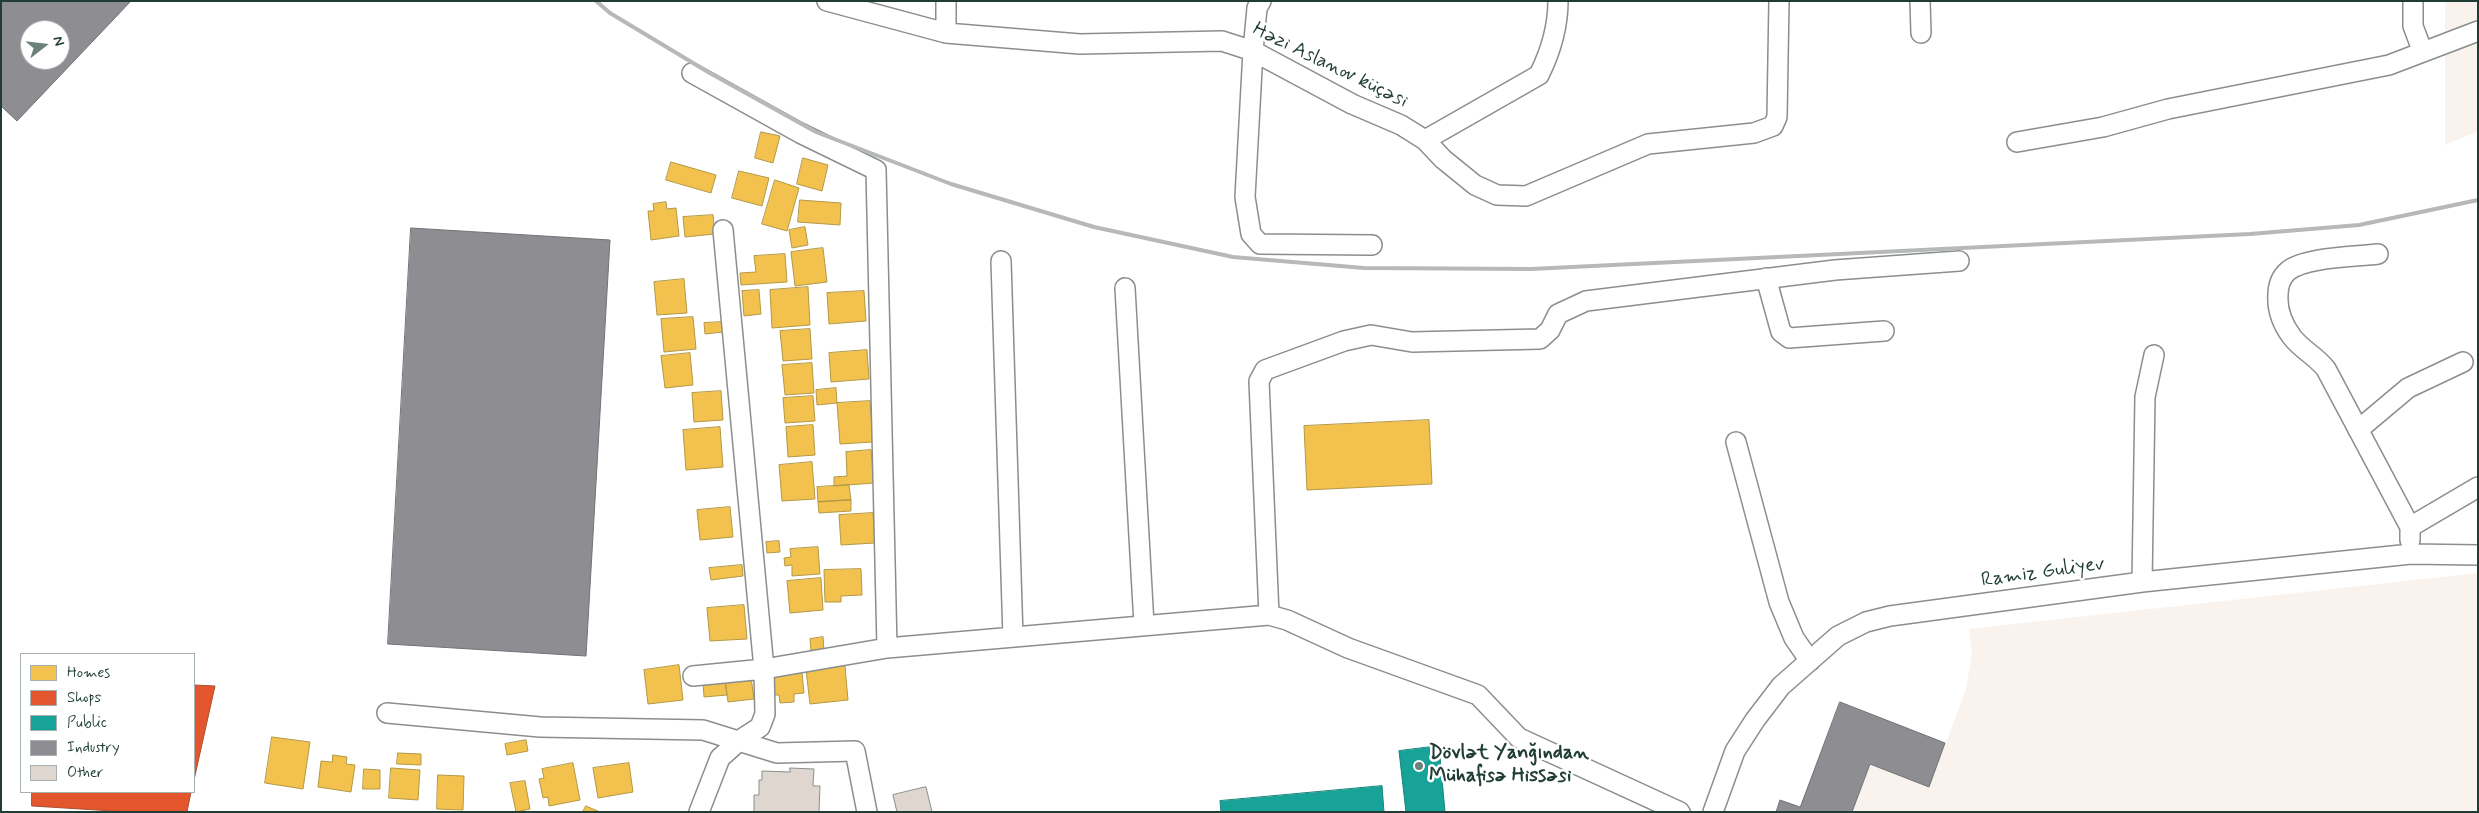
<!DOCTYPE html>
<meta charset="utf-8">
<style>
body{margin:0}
#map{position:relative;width:2479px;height:813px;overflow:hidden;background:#fff;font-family:Mynerve,sans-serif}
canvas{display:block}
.frame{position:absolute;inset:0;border:2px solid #1f3d34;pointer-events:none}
.legend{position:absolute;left:20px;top:653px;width:175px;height:140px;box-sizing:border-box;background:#fff;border:1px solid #a5b1ae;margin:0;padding:6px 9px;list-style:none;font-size:15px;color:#1f3d34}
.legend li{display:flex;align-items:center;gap:10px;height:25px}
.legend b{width:25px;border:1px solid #a5b1ae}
.north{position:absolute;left:20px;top:20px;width:50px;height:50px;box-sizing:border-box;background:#fff;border:1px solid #a5b1ae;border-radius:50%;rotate:74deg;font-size:14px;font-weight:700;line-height:20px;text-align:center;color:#1f3d34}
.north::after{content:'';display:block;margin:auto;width:18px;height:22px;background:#6d817b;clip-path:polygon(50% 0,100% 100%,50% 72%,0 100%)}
</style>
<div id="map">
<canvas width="2479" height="813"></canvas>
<div class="frame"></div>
<ul class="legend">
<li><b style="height:14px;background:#f2c14e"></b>Homes</li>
<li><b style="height:14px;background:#e4572e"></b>Shops</li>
<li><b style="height:14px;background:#17a398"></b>Public</li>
<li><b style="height:14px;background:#8d8d92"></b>Industry</li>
<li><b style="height:14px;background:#ded6cf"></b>Other</li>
</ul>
<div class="north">N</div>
</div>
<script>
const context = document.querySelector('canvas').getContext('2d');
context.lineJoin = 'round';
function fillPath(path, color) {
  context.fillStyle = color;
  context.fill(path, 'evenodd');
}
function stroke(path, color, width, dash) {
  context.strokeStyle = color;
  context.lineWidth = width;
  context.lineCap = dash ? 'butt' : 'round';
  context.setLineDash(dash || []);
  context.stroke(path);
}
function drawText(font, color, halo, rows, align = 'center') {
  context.font = font + ' Mynerve,sans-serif';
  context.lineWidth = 5;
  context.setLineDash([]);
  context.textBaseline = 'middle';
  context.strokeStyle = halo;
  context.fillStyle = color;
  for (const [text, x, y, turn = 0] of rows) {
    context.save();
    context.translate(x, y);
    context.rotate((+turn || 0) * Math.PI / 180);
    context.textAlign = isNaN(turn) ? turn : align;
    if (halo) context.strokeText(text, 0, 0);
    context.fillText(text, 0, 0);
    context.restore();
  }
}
const built = new Path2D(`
 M2445,1H2478V131L2445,145Z
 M2478,573V812H1776L1780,800L1800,807L1840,702L1946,743L1966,689L1972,654L1969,629Z`);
const homes = new Path2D(`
 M761,132L780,136L773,163L755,158Z
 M803,158L828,165L822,191L797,184Z
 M671,162L716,175L711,193L666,180Z
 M739,171L769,178L762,206L732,198Z
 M775,180L799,188L787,231L762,224Z
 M800,200L841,203L840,225L798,222Z
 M666,202L667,209L676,208L679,236L651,240L648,211H654L653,204Z
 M713,215L715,234L685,237L683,217Z
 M805,227L808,245L792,248L789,230Z
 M823,248L827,282L795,286L791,252Z
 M785,254L787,282L741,285L740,273L756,272L754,256Z
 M684,279L687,313L657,315L654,282Z
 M808,287L810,325L772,328L770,290Z
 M759,290L761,314L744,316L742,291Z
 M864,291L866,321L829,324L827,293Z
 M693,317L696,349L664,352L661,319Z
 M722,322L723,332L705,334L704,323Z
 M810,329L812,359L783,361L780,331Z
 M867,350L869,379L831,382L829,353Z
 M690,353L693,385L665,388L661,356Z
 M812,363L814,393L785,395L782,365Z
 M836,388L837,403L817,405L816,390Z
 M721,391L723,420L694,422L692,393Z
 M813,396L815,421L785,423L783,398Z
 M870,401L873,442L840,444L837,403Z
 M1429,420L1432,484L1307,490L1304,426Z
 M813,425L815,455L788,457L786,427Z
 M720,427L723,467L686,470L683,430Z
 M871,450L874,483L834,486V477L847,476L846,452Z
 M812,462L815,499L782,501L779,465Z
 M849,485L851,500L818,502L817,487Z
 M851,500V511L819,513L818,502Z
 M730,507L733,537L700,540L697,510Z
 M873,513L875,543L841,545L839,515Z
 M779,541L780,552L767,553L766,542Z
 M818,547L820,574L792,576V565L785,566L784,558L791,557L790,549Z
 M742,565L743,576L711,580L709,568Z
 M861,569L862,595L841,596V602H825L824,570Z
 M821,578L823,610L790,613L787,581Z
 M744,605L747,639L710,641L707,608Z
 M823,637L824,651L811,652L810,639Z
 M679,665L683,700L648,704L644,670Z
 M845,666L848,700L810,704L806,670Z
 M802,673L804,693L794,694V702L780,703L779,695H774L773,675Z
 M751,677L754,699L728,702L725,680Z
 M725,680L727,695L704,697L703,682Z
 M272,737L310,742L303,789L265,783Z
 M526,740L528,751L507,755L505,744Z
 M398,753L421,754V765L397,764Z
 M333,755L347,757L346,764L355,765L351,792L318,787L321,761L332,762Z
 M573,763L580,800L549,806L548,797L543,798L539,779L544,778L542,769Z
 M629,763L633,792L598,798L593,768Z
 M391,768L420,770L418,800L389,798Z
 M364,769L380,770V789H363Z
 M438,775L464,776L463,810L437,809Z
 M525,781L530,809L516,812L510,783Z
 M586,806L600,812H583Z`);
const shops = new Path2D(`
 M194,685L215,686L194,780Z
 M32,792H191L187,812H130L32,806Z`);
const public = new Path2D(`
 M1439,746L1445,812H1406L1399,751Z
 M1382,786L1384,812H1221L1220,801Z`);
const industry = new Path2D(`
 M1,1H131L17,121L1,106ZM30,30H60V60H30Z
 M411,228L610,240L586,656L388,644Z
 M1840,702L1945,743L1929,787L1870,764L1852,812H1776L1780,800L1800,807Z`);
const building = new Path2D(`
 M790,768L814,769L813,786H820L819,812H754V795H759V780H762V771L790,772Z
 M926,787L932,812H897L893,795Z`);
const street = new Path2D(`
 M827,1L946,33L1080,44L1222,41L1253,51L1352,104L1401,125L1425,140L1443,159L1475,185L1497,195L1526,196L1648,144L1754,133L1773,126L1777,117L1779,1
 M1261,1L1257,8L1253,51L1245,197L1251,234L1260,244L1372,245
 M1920,1L1921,33
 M2413,1V26L2422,50
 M946,33V1
 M692,73L800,133L876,170L887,648
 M1425,140L1539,75C1551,51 1558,28 1558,1
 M2017,142L2103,127L2168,109L2389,65L2478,31
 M2378,254C2354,257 2305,257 2288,271C2281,277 2278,286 2278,295C2277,310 2283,325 2292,337C2302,350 2316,356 2326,369L2410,527
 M1001,261L1013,637
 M1766,278L1781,332L1789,338L1884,331
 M1125,288L1144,625
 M2358,430L2408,388L2463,362
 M1736,442L1779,602L1794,638L1810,661
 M2410,540V527L2478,487
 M2142,582L2145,397L2154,355
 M1269,615L1259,381L1265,370L1344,341L1371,335L1412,342L1540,339L1550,330L1558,314L1586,301L1835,270L1959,261
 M693,676L764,669L887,648L1269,615L1287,620L1348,648L1478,695L1519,738L1680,812
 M387,713L540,727L703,730L777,753L855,751L867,812
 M699,812L720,758L740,740L760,727L765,714L764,669L723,230
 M1713,812L1735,751L1755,720L1781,686L1838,636L1866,622L1890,616L2142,582L2411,554L2478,555`);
const rail = new Path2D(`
 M596,1L610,13L708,72L816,132L951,184L1094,227L1233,257L1364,268L1531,269L2250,234L2359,225L2478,200`);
const markers = [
 [1419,766,5,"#6d817b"]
];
const streetNames = [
 ["Həzi Aslanov küçəsi",1330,66,26],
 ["Ramiz Guliyev",2043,573,-8]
];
const poiNames = [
 ["Dövlət Yanğından",1429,754],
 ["Mühafisə Hissəsi",1429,777]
];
fillPath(built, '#faf2ec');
fillPath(homes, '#f2c14e');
stroke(homes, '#b39946', 1);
fillPath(shops, '#e4572e');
stroke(shops, '#a94f30', 1);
fillPath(public, '#17a398');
stroke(public, '#19847a', 1);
fillPath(industry, '#8d8d92');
stroke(industry, '#6c7576', 1);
fillPath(building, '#ded6cf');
stroke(building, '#898f8d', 1);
stroke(street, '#898f8d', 22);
stroke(street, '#fff', 19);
stroke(rail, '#b6b9b8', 4);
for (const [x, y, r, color] of markers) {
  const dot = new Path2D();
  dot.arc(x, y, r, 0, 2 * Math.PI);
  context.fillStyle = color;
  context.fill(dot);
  stroke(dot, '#fff', 2);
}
drawText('20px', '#1f3d34', '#fff', streetNames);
drawText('bold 20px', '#1f3d34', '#fff', poiNames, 'left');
</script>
